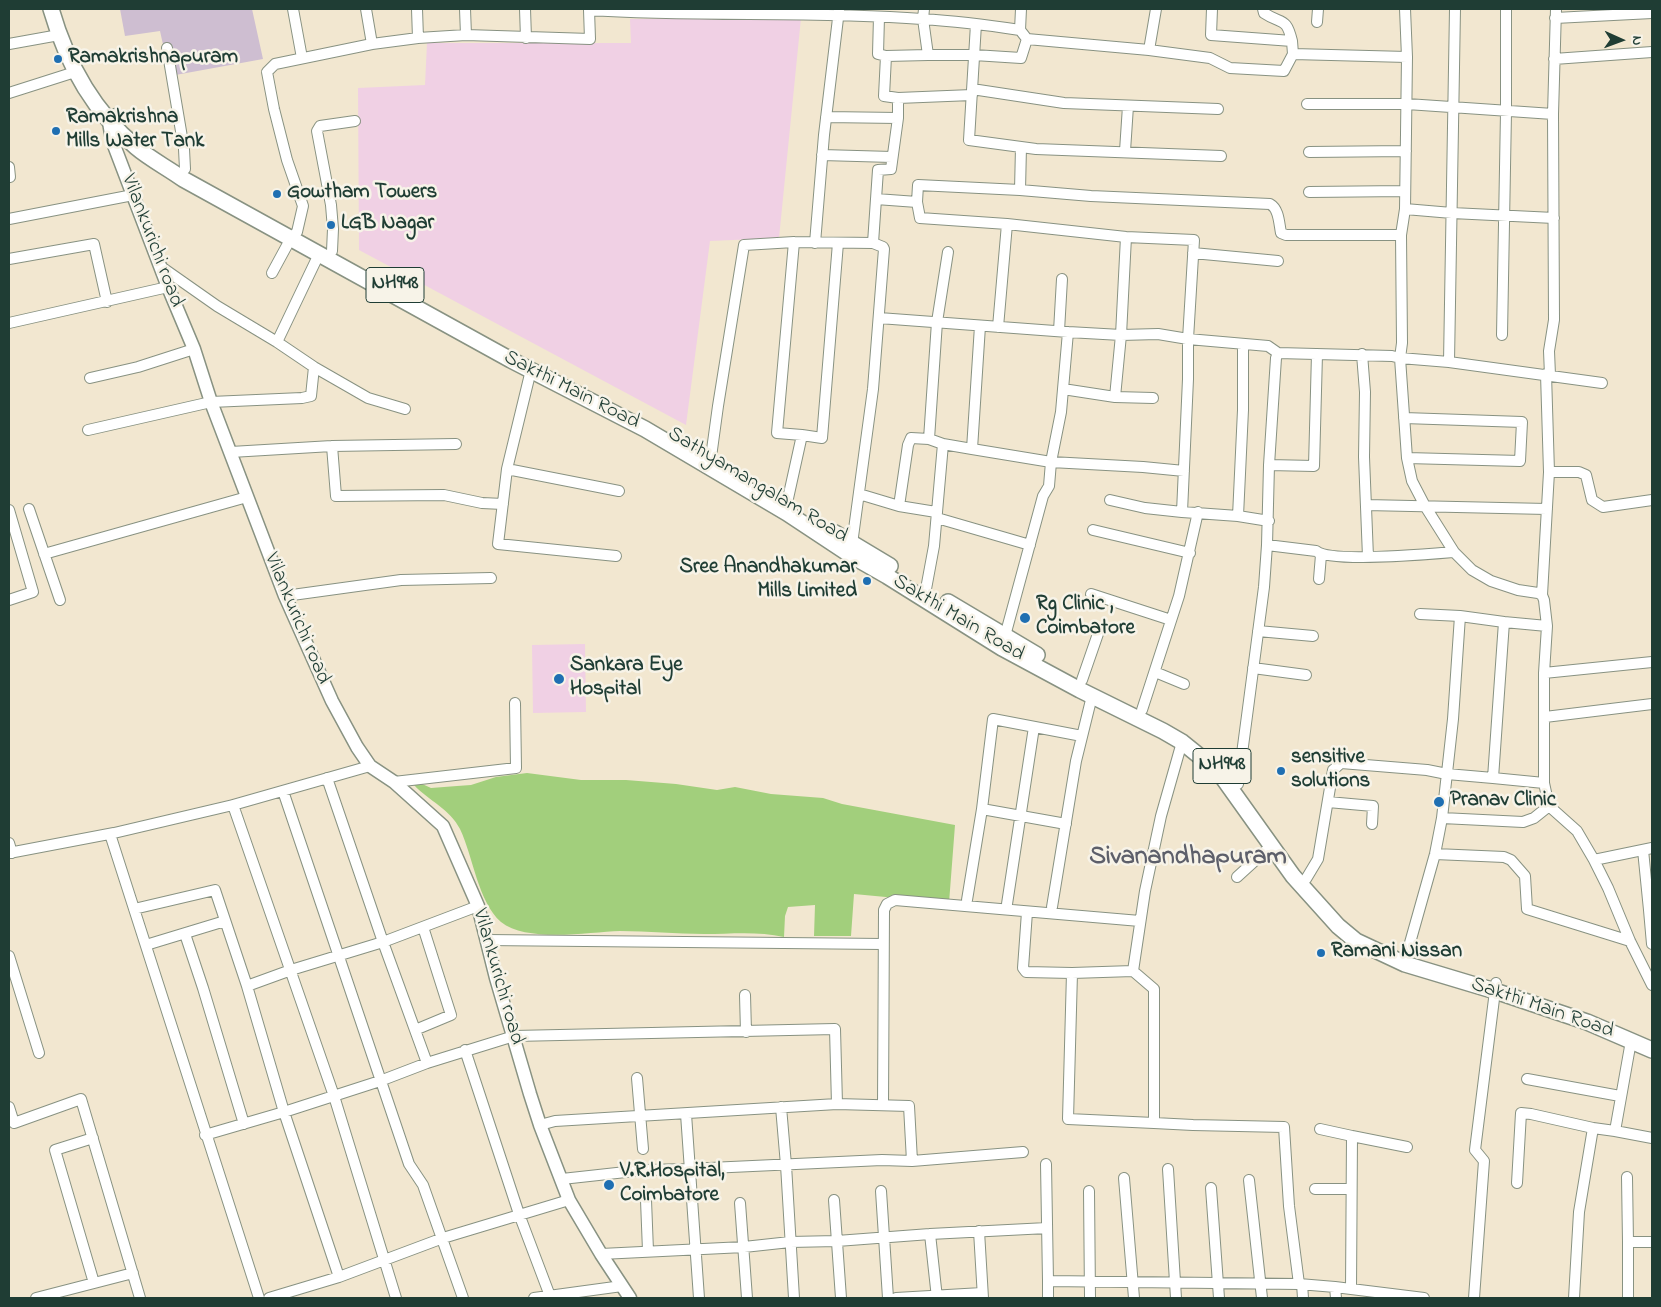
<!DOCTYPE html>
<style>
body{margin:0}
#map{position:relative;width:1661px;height:1307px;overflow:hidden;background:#f2e7d0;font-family:"Indie Flower",sans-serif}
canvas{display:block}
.frame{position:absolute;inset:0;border:10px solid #1f3d34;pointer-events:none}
.north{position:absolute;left:1596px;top:15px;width:50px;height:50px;-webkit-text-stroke:4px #f7f3e8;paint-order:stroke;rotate:92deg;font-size:14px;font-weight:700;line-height:20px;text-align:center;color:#1f3d34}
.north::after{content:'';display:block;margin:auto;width:18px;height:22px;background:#1f3d34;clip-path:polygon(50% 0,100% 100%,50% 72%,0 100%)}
</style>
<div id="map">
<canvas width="1661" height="1307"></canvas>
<div class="frame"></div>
<div class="north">N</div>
</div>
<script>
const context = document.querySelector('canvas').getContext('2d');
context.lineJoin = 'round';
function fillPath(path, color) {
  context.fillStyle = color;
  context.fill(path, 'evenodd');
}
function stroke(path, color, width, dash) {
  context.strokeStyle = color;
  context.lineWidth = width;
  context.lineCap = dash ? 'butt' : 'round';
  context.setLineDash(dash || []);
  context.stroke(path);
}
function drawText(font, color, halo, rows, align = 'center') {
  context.font = font + ' "Indie Flower",sans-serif';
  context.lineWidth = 5;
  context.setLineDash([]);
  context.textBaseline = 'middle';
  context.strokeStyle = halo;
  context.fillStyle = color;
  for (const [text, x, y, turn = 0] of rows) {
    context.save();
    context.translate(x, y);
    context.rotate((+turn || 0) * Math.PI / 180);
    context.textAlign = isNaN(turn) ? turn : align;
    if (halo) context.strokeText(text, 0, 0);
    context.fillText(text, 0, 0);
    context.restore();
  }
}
const built = new Path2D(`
 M801,18L779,238L710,241L686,425L359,250L358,88L425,85L427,43H631L630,19Z
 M585,644L586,712L533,713L532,645Z`);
const industrial = new Path2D(`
 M120,9H252L263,59L170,76L160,31L125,36Z`);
const green = new Path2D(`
 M527,773L581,780H626L676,784L717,790L735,787L771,794L823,798L842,804L955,825L949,903L854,894L851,936H814L815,905L788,907L785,916L784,937C758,931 731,934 704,934C676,934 648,931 620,931C589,932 527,943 501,922C478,902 473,856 460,829C450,809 429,801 414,785L420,783L431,788L457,786L471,785L496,777Z`);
const minor = new Path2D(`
 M293,9L302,58
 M366,9L372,44
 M417,9L418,38
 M465,9L466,35
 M525,9L526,38
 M1212,9L1211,35L1292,41L1293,54
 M1263,9L1264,13C1282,25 1286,16 1292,41
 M1405,9L1407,57L1405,209L1401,235L1402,343L1400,358L1407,458L1412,481L1425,506L1454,552L1472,570L1491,581L1518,590L1538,593L1542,595L1544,600L1547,626L1544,673V783L1549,806L1577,831L1594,860L1608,888L1630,941L1652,985
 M879,17L878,54L886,56
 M1555,18L1652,13
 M1317,22L1318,9
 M976,24L969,140L1036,149L1221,156
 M1020,30L1021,9
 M9,44L59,35
 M167,48L184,149L185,169
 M1149,50L1156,9
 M928,55H974L1021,58L1027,39
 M1554,59L1652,52
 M972,89L1064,103L1218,109
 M9,93L75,72
 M898,98L972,95
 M1307,104H1407L1553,114
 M826,117L898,118
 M1125,151L1128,106
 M1309,152L1406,151
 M822,155L892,157
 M9,167L10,177H9
 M1020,190L1021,147
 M1309,192L1405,191
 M876,199L878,170L891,169L898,118V98L884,96L886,56L928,55L923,19L924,9
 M917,202L918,185L1020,190L1091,196L1270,204C1279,209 1279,223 1281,233L1286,235H1401
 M1405,209L1452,213L1554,218
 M9,219L133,195
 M815,243L824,135L839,10
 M332,251L333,229L331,205L317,131L320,126L355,121
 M1193,253L1278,261
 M9,259L94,244L107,302
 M160,266L217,306L277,342L314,367L368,398L405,409
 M272,273L291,238L297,232L303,206L287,160L274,109L267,72L275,64L372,44L418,38L466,35L590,39L589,10C700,17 811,11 922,19C955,21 987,25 1020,30L1027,39L1149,50L1210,58L1230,68L1284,71L1293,54L1407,57
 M879,318L1068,332L1121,335L1158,334L1188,339L1268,346L1278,353
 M9,323L168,287
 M980,326L972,449L1051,462L1143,467L1184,471
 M998,327L1007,224
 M1059,331L1062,279
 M1502,335L1506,112V9
 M277,342L319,254
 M1362,354L1365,392L1364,457L1368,557
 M1449,362L1455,9
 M531,370L507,469L498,544L616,556
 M1546,374L1549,472H1579L1586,475L1592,500L1603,507L1652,500
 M1550,375L1549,351L1554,320L1553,114L1556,9
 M90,378L138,367L194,349
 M1063,389L1115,397L1153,398
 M1115,397L1121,335L1126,237
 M1404,418L1522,422L1520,461L1407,458
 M88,430L211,402L302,398L311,396L314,367
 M802,435L822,438L838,243
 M943,444L972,449
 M332,446L336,496L444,495L482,503L503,504
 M231,452L332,446L456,444
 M711,457L718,406L744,245L794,242L873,243L876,199L917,202L920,218L1007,224L1126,237L1194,240L1188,339V379L1182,512L1238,516L1269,521
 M1269,465L1314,466L1317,354
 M507,469L619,491
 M859,494L899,506L936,512
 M1110,500L1145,508L1182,512
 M787,503L802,435L777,433L794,242
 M1366,505L1547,509
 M899,506L908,445L911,438L929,439
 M29,509L60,600
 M9,510L33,592L9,600
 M1238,516L1243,410V344
 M937,518L1030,545
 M1093,530L1190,553
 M852,544L873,389L884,249L883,247L873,243
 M1267,545L1316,551C1331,563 1430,554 1454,552
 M44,554L247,497
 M1319,579L1321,555
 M926,589L934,546L943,444L929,439L937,322L948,252
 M1091,594L1171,620
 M1542,595L1549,472
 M285,596L401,580L491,578
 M1420,614L1460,616
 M1504,622L1547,626
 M1258,631L1313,636
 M1005,636L1043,496L1049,486L1051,462L1061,412L1068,332
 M1253,668L1306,675
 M1155,672L1184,684
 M1544,673L1652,662
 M1082,680L1100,628
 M1142,710L1179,596L1198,512
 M1545,717L1652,704
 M1182,742L1161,816L1145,891L1133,971L1154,989V1123L1193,1125L1284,1127L1289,1206L1299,1284L1335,1287L1424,1298
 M327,778L383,942L427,1063
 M394,782L516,768L515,703
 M1238,784L1264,587L1267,545L1269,465L1276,358L1278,353L1392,356L1400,358L1449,362L1602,383
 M283,791L409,1164L423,1185L463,1298
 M1328,802L1373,806L1372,824
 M233,805L334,1096L396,1298
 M982,809L1066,824
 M1442,818L1523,822L1534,818L1549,806
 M110,834L259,1298
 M9,843L12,853
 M1643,850L1649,910H1652
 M9,853L114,833L233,805L370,766
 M1435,854L1504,857L1511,860L1525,876L1527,909L1630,941
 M1594,860L1652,848
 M1237,877L1271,846
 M1306,879L1318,859L1333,770L1341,763L1427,770L1447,774L1493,778
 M967,900L982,809L993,719L1082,736
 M1007,904L1034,727
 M1052,907L1076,761L1092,696
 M134,909L215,890L247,986L284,1112L205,1135
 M1649,910L1652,944
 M1027,912L1023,968L1026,972L1072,973
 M185,934L203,988L244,1124
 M486,940L883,944
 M146,945L225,921
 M9,956L39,1053
 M1406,957L1435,854L1442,818L1453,719L1460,616L1504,622L1493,778L1544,783
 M1133,971L1072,973L1068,1119L1154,1123
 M247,986L291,970L383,942L478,906
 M745,995L746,1032
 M415,1030L451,1015L423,927
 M465,1050L519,1214L550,1296
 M637,1078L643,1149
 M1527,1079L1620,1096
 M883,1105L884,910L887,904L895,900L1140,921
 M9,1107L14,1123L81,1099L140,1298
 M781,1107L786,1165L794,1298
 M686,1114L699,1298
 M540,1125L555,1121L837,1104L909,1106L912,1161L882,1160L688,1169L644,1170L562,1179
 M1320,1129L1352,1136
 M1615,1131L1652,1138
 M93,1138L55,1150L94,1283
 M912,1161L1023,1152
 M1046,1164L1048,1281
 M1168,1169L1176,1298
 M1627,1177L1628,1242
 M1124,1178L1134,1298
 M1249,1180L1262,1298
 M1517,1183L1521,1113L1531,1114L1593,1128
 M1211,1188L1219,1298
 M1315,1189H1351
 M881,1191L888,1298
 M1089,1191L1090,1298
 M646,1200L648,1251
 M834,1200L841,1298
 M740,1203L747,1298
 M979,1231L983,1298
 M930,1234L937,1298
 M601,1254L744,1247L790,1242L837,1241L930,1234L1047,1228
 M339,1277L284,1112L380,1081L427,1063L514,1036L835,1029L837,1104
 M1302,1284L1303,1298
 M1335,1287L1336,1298
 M1351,1289L1352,1136L1407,1147
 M36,1298L133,1273
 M269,1298L339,1277L443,1238L569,1200
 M534,1298L622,1286
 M896,1298L982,1293
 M1048,1298V1281L1299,1284
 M1474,1298L1484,1161L1475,1150L1496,983
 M1574,1298L1579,1212L1593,1128L1615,1131L1631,1041
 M1628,1298V1242H1652`);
const major = new Path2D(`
 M116,115L109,122L112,140L168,287L194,349L211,402L285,596L332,701L357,747L370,766L394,782L443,826L478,906L496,978L530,1094L540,1125L569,1200L601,1254L630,1298`);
const highway = new Path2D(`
 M51,9C66,61 93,111 136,147C150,159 168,168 183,179L511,360L645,429L787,513L852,556L887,576L1002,648L1080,690L1163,731L1182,742L1208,763L1223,778L1293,876L1338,926L1356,941L1405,964L1495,991L1587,1022L1652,1050
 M835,533L890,566
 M948,602L1037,655`);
const markers = [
 [58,59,5,"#1f6fb2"],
 [56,131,5,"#1f6fb2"],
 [277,194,5,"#1f6fb2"],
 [331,225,5,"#1f6fb2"],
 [867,581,5,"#1f6fb2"],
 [1025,618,6,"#1f6fb2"],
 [559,679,6,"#1f6fb2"],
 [1281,771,5,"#1f6fb2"],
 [1439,802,6,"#1f6fb2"],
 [1321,953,5,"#1f6fb2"],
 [609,1185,6,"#1f6fb2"]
];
const shields = [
 [395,285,58],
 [1222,766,58]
];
const shieldNames = [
 ["NH948",395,285],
 ["NH948",1222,766]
];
const poiNames = [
 ["Ramakrishnapuram",68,59],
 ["Ramakrishna",66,119],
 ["Mills Water Tank",66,143],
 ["Gowtham Towers",287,194],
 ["LGB Nagar",341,225],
 ["Sree Anandhakumar",857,569,"right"],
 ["Mills Limited",857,593,"right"],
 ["Rg Clinic ,",1036,606],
 ["Coimbatore",1036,630],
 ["Sankara Eye",570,667],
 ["Hospital",570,691],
 ["sensitive",1291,759],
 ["solutions",1291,783],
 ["Pranav Clinic",1450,802],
 ["Ramani Nissan",1331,953],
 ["V.R.Hospital,",620,1173],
 ["Coimbatore",620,1197]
];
const streetNames = [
 ["Vilankurichi road",151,241,69],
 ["Sakthi Main Road",571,391,27],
 ["Sathyamangalam Road",757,486,31],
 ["Vilankurichi road",296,619,67],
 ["Sakthi Main Road",958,619,31],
 ["Vilankurichi road",497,977,74],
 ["Sakthi Main Road",1542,1009,19]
];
const districtNames = [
 ["Sivanandhapuram",1188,859]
];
fillPath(built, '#f0d0e4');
fillPath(industrial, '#cebed1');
fillPath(green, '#a2cf7c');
stroke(minor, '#889282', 12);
stroke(major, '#889282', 15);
stroke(highway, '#889282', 18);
stroke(minor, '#fff', 10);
stroke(major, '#fff', 12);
stroke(highway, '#fff', 15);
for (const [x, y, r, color] of markers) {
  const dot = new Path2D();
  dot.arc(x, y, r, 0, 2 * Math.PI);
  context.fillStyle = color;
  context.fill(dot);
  stroke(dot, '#f7f3e8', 2);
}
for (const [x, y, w] of shields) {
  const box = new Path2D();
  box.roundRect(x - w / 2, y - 17.5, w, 35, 4);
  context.fillStyle = '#f7f3e8';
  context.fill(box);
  stroke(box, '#1f3d34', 1);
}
drawText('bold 20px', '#1f3d34', null, shieldNames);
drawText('bold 21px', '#1f3d34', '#f7f3e8', poiNames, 'left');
drawText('21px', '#1f3d34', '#f7f3e8', streetNames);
drawText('bold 26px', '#5d5f6a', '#f7f3e8', districtNames);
</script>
